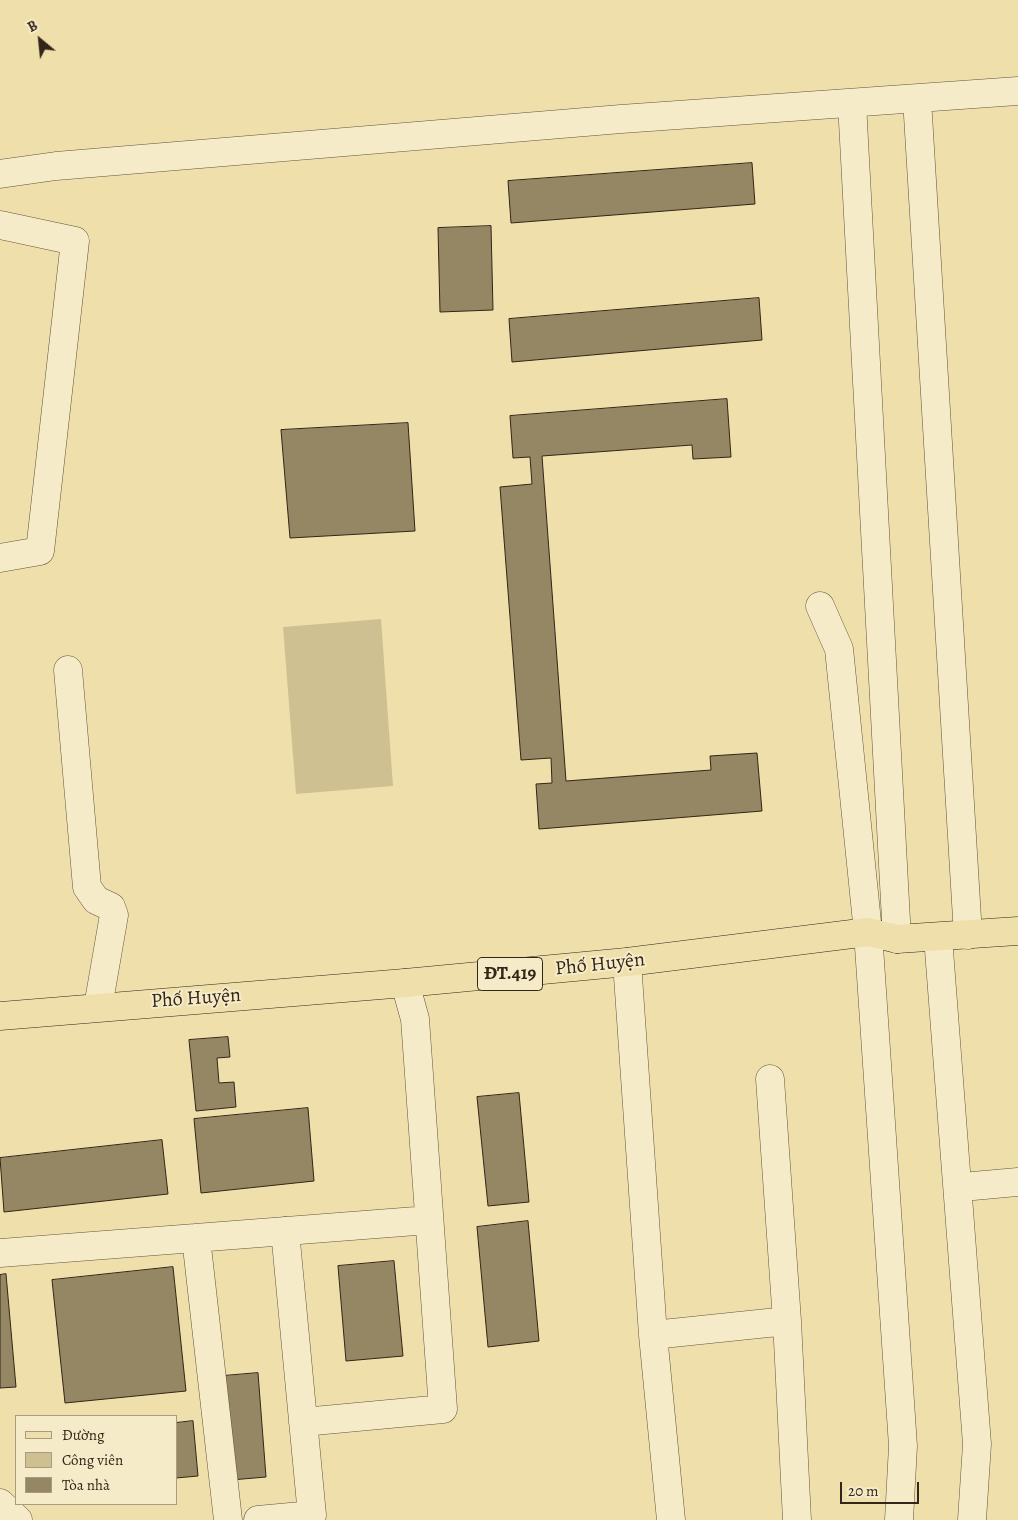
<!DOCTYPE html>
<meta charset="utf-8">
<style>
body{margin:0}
#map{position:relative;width:1018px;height:1520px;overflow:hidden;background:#efe0ab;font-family:Alegreya,serif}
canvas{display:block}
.legend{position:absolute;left:15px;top:1415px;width:162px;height:90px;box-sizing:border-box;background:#f5ebc8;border:1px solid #a79c81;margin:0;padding:6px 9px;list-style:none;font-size:15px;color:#332517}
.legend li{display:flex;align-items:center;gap:10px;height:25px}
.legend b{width:25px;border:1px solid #a79c81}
.north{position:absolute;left:15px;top:15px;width:50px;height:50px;-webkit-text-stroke:4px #f5ebc8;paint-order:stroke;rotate:332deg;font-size:14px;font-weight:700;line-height:20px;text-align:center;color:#332517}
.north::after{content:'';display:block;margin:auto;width:18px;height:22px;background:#332517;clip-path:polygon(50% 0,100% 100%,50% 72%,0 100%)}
.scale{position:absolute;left:840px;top:1482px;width:79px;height:22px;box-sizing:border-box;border:2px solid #332517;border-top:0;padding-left:6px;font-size:15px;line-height:18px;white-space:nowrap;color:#332517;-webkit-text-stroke:4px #f5ebc8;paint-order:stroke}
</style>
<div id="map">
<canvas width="1018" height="1520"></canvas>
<ul class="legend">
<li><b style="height:6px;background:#efe0ab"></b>Đường</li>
<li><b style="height:14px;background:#cfc092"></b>Công viên</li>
<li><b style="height:14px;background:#958664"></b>Tòa nhà</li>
</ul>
<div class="north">B</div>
<div class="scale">20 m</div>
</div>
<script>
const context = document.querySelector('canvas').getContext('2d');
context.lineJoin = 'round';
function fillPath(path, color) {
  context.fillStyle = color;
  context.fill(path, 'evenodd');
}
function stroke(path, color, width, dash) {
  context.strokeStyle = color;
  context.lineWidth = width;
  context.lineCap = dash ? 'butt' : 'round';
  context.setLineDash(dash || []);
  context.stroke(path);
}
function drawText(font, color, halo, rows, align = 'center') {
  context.font = font + ' Alegreya,serif';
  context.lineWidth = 4;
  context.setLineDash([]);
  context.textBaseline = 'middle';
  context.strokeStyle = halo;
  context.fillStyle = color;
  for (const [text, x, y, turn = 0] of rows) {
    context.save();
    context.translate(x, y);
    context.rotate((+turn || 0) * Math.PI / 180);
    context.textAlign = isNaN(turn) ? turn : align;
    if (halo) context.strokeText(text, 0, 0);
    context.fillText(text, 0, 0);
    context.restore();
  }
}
const green = new Path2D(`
 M381,619L393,786L296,794L283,627Z`);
const building = new Path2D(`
 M752,163L755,204L511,223L508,181Z
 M491,226L493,310L440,312L438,228Z
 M759,298L762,340L512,362L509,319Z
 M727,399L731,457L693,459L692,445L542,456L566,781L711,770L710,756L757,753L762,811L539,829L536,784L552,783L551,758L521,760L500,487L532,484L530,457L513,458L510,416Z
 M408,423L415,531L290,538L281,430Z
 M228,1037L230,1057L217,1058L219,1083L234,1082L236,1107L196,1111L189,1040Z
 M519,1093L529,1202L488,1206L477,1097Z
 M308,1108L314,1181L201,1193L194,1119Z
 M162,1140L168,1194L4,1212L0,1158Z
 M528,1221L539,1341L488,1347L477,1227Z
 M394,1261L403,1356L346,1361L338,1266Z
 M173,1267L186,1391L65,1403L52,1280Z
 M6,1274L16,1387L0,1388V1275Z
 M258,1373L266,1477L231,1480L223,1376Z
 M193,1421L198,1476L176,1478V1423Z`);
const minor = new Path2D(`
 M917,99L968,935
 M852,103L897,939
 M0,174L56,166L621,119L1018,91
 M0,225L75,241L40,551L0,558
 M820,606L839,649L868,932L903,1446L899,1520
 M68,670L87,887L96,900L111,907L114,915L98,1007
 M938,937L977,1444L972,1520
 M627,962L653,1335L671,1520
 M770,1079L787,1321L797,1520
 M973,1186L1018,1182
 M196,1238L228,1520
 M0,1253L429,1220
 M653,1335L787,1321
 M303,1422L443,1409L415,1019L405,983
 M0,1503L18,1520
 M258,1520L312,1515L285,1231`);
const major = new Path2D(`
 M0,1016L405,983L627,962L868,932L897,939L1018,931`);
const shields = [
 [510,974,65]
];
const shieldNames = [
 ["ĐT.419",510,974]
];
const streetNames = [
 ["Phố Huyện",600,965,-6],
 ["Phố Huyện",196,999,-4]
];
fillPath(green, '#cfc092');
fillPath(building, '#958664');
stroke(building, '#332517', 1);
stroke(minor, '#62543c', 29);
stroke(major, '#332517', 29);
stroke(minor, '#f5ebc8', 28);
stroke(major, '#efe0ab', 28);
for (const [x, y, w] of shields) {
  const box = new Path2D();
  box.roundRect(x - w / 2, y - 16.5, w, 33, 4);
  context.fillStyle = '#f5ebc8';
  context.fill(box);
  stroke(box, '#332517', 1);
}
drawText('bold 19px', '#332517', null, shieldNames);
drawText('20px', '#332517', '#f5ebc8', streetNames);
</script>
